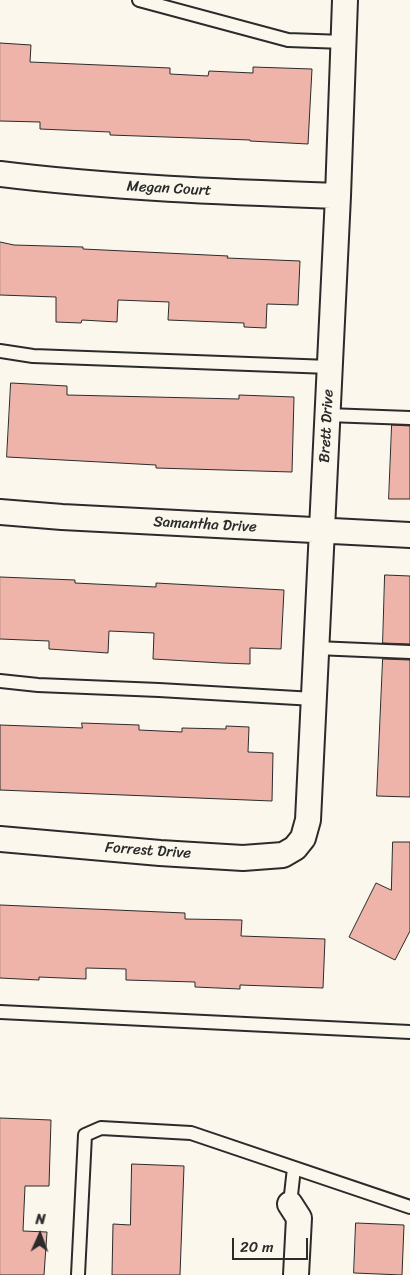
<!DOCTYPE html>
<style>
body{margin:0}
#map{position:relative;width:410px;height:1275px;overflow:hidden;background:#fbf7ec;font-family:Sriracha,sans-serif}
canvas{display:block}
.north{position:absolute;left:15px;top:1210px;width:50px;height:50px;-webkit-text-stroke:4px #fbf7ec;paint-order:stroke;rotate:2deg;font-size:14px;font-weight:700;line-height:20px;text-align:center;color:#2b2b2b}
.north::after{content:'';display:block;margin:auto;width:18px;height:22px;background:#2b2b2b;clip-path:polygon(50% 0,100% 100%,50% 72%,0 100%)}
.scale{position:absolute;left:232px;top:1238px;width:76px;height:22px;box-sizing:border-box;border:2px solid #2b2b2b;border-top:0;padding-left:6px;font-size:15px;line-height:18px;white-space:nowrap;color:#2b2b2b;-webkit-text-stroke:4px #fbf7ec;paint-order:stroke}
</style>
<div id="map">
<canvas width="410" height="1275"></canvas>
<div class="north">N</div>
<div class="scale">20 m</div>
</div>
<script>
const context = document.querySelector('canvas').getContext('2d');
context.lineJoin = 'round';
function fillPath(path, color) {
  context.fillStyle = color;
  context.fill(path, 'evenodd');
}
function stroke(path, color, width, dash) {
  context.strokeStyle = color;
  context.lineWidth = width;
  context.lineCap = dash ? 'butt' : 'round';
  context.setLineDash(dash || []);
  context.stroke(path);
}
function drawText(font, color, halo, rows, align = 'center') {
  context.font = font + ' Sriracha,sans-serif';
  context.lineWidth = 4;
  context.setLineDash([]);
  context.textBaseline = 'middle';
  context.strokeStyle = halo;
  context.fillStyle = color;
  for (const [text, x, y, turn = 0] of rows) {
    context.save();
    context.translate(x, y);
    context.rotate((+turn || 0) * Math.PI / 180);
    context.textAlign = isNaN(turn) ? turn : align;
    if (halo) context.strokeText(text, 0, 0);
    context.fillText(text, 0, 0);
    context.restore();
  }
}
const building = new Path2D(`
 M0,43L31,45L30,62L170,68V74L208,76L209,71L253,73V67L312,69L308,144L250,141V140L110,135V132L40,129V122L0,121Z
 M0,242L14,245L83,247V249L228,256L227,258L300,261L298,305L267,304L266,328L244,327V323L168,320L169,302L118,300L117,322L82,320L81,323L56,322V297L0,295Z
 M11,383L67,386V395L239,399V395L294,397L292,472L156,468V465L7,457Z
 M392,425L410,426V499H389Z
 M385,575L410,576V644L383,643Z
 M0,577L75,580V583L156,587V583L284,590L281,649L250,648V664L222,663L153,659L154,633L109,631L108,653L49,649V641L0,639Z
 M383,659L410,660V797L377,796Z
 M82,723L139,725V730L182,732V728L226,729V726L249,727L248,752L273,753L272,801L0,790V725L82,728Z
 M393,842H410V931L395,960L349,937L376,883L391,890Z
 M0,905L185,913V919L242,920L241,936L325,939L323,988L240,985V989L195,987V982L126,980V969L86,968V979L39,977V980L0,978Z
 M0,1118L51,1120L49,1186H25L23,1231L47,1232L44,1275H0Z
 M132,1164L184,1166L180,1275H112L113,1224L130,1225Z
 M356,1223L404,1225L402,1275L354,1273Z`);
const lane = new Path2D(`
 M139,0L288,40L344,42
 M0,351L33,356L330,367
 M327,415L410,418
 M316,648L410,652
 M0,681L38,685L159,690L314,699
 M0,1012L410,1032
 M290,1204L294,1168
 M78,1275L85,1135L101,1128L191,1133L410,1207`);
const street = new Path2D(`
 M0,174C112,188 225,192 338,196
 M0,512L62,517L410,535
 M0,839L160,853L243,858L283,855L295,848L303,838L308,820L338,196L345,0
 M290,1204L299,1218L296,1275`);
const streetNames = [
 ["Megan Court",169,189,3],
 ["Brett Drive",327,426,-87],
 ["Samantha Drive",205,525,3],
 ["Forrest Drive",148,851,4]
];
fillPath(building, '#eeb4aa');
stroke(building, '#2b2b2b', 1);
stroke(lane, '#2b2b2b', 16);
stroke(street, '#2b2b2b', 28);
stroke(lane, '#fbf7ec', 12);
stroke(street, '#fbf7ec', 24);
drawText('15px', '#2b2b2b', '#fbf7ec', streetNames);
</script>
